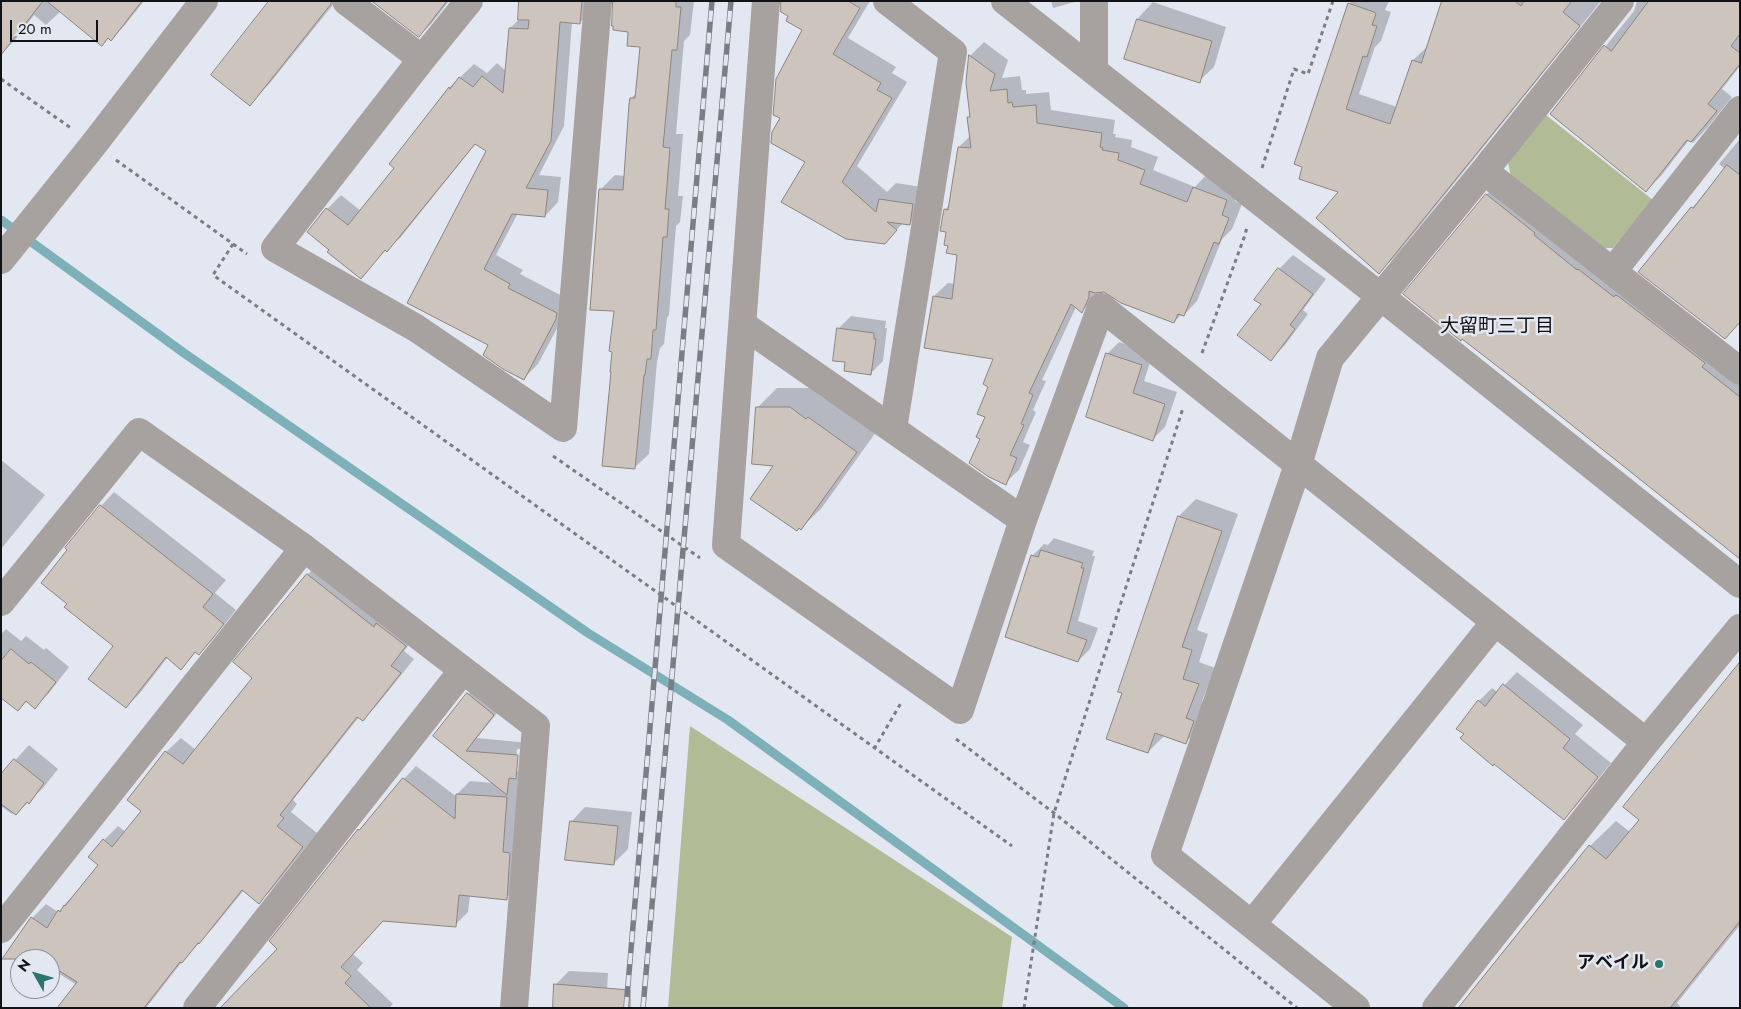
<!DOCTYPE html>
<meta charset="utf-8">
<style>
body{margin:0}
#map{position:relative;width:1741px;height:1009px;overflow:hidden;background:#e3e7f1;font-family:Jost,sans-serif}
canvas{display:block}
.frame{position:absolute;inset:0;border:2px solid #111216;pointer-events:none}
.north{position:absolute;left:10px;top:949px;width:50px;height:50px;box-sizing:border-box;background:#e3e7f1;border:1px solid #8f9299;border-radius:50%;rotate:308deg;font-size:14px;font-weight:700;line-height:20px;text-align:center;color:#111216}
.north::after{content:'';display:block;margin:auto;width:18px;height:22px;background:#2a7472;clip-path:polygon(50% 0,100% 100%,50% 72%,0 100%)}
.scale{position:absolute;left:10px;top:20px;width:88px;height:22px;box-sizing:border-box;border:2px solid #111216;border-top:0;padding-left:6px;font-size:15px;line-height:18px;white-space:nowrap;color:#111216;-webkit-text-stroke:4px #e3e7f1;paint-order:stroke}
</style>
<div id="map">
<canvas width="1741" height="1009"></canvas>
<div class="frame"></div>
<div class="north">N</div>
<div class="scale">20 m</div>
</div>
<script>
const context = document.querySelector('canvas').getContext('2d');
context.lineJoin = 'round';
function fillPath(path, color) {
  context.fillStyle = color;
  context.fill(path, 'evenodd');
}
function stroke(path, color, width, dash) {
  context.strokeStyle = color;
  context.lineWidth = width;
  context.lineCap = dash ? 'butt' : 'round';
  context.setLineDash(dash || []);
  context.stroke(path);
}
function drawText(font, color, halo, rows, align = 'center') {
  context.font = font + ' Jost,"Noto Sans JP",sans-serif';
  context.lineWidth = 5;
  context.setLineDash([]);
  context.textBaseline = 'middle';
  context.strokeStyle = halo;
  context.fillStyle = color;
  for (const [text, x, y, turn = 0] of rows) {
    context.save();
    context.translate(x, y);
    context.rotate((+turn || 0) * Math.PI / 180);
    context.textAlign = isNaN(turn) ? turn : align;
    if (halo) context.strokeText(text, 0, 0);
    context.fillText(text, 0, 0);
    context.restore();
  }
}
const green = new Path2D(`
 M1546,115L1653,200L1613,248H1601L1511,177L1508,162Z
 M690,726L1012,937L1002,1008H668Z`);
const shadow = new Path2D(`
 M1,1H144L125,25L111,39L109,37L102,44L61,11L46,25L34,15L16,39L2,53Z
 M271,1H336L270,83L250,104Z
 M374,1H449L432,23L419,36Z
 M531,1H594V9L580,22H572L564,126L539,175L561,177L558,202L545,216L518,213L496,255L523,270L520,274L570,300V304L538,364L524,378L490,345L409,302L488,151L476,143L401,237L386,250L361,277L309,232L327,209L341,195L361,211L396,168L449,88L474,64L487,73L497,63L506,71L510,28L524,15Z
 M615,1H694L690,35L684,41L676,134H683L678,196H683L680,222L676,226L669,315L667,318L664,344L660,348L657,362L649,454L635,467L613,371L615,310L601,189L615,175L625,176L631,98L637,93L641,46L629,31Z
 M807,1H870L848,38L896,67L892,73L907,82L857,166L887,192L896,183L928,188L925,208L909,224L903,223L884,243L806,161L781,118L804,30Z
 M1051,1H1078L1053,8Z
 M1352,1H1389L1385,10L1391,12L1381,41L1375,47L1359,94L1397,107L1413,60L1428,46L1459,1H1601L1394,258L1379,272L1340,192L1349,4Z
 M1637,1H1740V66L1722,89L1732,97L1707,128L1693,143L1689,140L1661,176L1646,191L1551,114L1634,11Z
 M1153,2L1226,27L1214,67L1199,81L1126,59L1139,17Z
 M984,42L1008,60L1002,78L1020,76L1022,90H1026V94L1049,92L1051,110L1115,120L1113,134H1116L1115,137L1132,140L1131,147L1158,157L1153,170L1195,187L1207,174L1240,187L1235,201L1242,204L1232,229L1222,239L1197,301L1184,315L1182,314L1174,322L1104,290L1098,291L1096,298L1082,311L1076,307L1042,380L1046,381L1033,410L1036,412L1023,442L1030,445L1019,470L1005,483L981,438L986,417L994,358L934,296L948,283L955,284L959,254L949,245L945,210L950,204L959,147L970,136L968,118L971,115L967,83L971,55Z
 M1740,139V325H1737L1725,338L1692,208L1725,169L1719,164Z
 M1501,180L1740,371V557L1486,195Z
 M1293,255L1326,279L1303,310L1308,314L1285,345L1271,359L1263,304L1279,269Z
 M851,316L886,321L885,328H887L883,361L871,373L838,329Z
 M1119,342L1153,353L1144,381L1177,392L1165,427L1153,439L1107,354Z
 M777,388H810L826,400L828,398L876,432L821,509L801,528L776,465L758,407Z
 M1,460L45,495L1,549Z
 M114,492L226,580L215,593L236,610L212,640L198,654L196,652L181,668L168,657L140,693L126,707L115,646L69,603V549L67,548L101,506Z
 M1196,499L1238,514L1197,630L1208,634L1199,662L1215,668L1202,701L1210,704L1203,725L1186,742L1165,735L1148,752L1123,692L1120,691L1179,516Z
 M1054,538L1094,551L1092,556H1095L1078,621L1098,628L1090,649L1078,661L1032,556L1044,544L1048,545Z
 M322,560L420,632L404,651L414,659L377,705L363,720L359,717L293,800L297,804L291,812L317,833L273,888L259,902L244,890L213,928L185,958L146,1008H59L77,985L50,968V959H35L32,918L46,904L58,912L100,865L104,840L118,826L126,832L143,811L166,752L181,738L196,750L254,678L235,662L308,574Z
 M6,629L21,641L26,636L44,650L46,648L69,667L49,693L35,707L27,701L18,709L1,695V634Z
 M1740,664V925L1677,1003L1680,1006L1679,1008H1460L1590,846L1616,821L1630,832L1640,820Z
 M1517,672L1583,725L1575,734L1611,763L1577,805L1564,818L1465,733L1479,701L1492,688L1498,692Z
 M481,682L506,702L477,738L530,743L520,781L517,784H520L519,885L506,898L470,895L468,912L455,925L384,919L353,954L363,963L357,970L393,1004L389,1008H290L279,949L359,830L404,779L416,766L457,797V794L470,781L493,783L435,736L468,694ZM517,749H520L518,771L515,773Z
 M29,745L58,769L43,788L16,814L14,812L12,814L1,806V776Z
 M585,807L632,812L628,849L614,863L571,822Z
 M569,971L608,973L606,1008L555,985Z`);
const stream = new Path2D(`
 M1,220L184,353L588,633L728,720L1124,1008`);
const building = new Path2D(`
 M1,1H43L1,55Z
 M47,1H142L111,41L108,38L102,46Z
 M269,1H331V4L250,106L211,75Z
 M372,1H447L419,37Z
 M519,1H582L580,24L560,22L551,141L526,188L548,190L545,217L512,214L484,269L510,284L508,288L557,313L556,319L524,380L503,369L483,355L488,345L407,303L486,151L475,144L387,252L385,250L361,279L327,252L329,250L307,232L326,208L348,225L394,168L389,164L449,87L450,89L459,77L473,87L482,76L503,93L509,28L528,29L529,20H518Z
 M613,1H676V7H681L677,50H672L663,147L670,148L665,209H669L667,237H663L656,330H653L651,359H647L645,375H644L635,469L602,466L611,372H610L612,352L609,351L614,311L590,310L599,189L623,190L629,104L630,98H635L640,47L627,46L628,32L613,30V26H612Z
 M781,1H848L860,8L833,54L881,83L877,90L892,98L842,182L876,212L879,199L913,204L910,225L887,222L897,230L885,244L846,239L781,202L805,162L771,143L772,132L780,118L773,115L776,79L802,30L786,21L788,16L781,12Z
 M1442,1H1515L1521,6L1524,1H1572L1563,12L1580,26L1379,274L1316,218L1338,192L1299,179L1302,167L1294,164L1348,3L1374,12L1376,14L1372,25L1377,26L1367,57L1363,56L1346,109L1390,124L1412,60L1421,63Z
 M1649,1H1740V34L1731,46L1740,53V64L1708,104L1717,111L1691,142L1687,140L1646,192L1550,114L1604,45L1611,51Z
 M1137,19L1212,41L1200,83L1124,59Z
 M969,55L995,74L990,91L1007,89L1008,103L1012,102L1013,107L1036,105L1037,123L1102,133L1100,147L1103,148L1102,150L1119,153L1118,160L1145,170L1140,184L1187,202L1193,187L1227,200L1222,215L1229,218L1219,244L1214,242L1184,316L1178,314L1174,323L1121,303L1104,292L1095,293L1089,291V297L1082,313L1071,304L1029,393L1033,395L1021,424L1024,425L1010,455L1017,458L1006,485L989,477L969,463L980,439L976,437L985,417L977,414L988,387L983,384L993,359L924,348L933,296L952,299L957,255L946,253L948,246L944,245L946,232L940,231L944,209L948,210L958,147L971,148L967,117H970L966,83Z
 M1727,165L1740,175V322L1725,339L1638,272L1691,207L1693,208Z
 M1486,194L1535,233L1534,235L1577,270L1578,269L1614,297L1615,295L1618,296L1705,363L1702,367L1740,397V559L1519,383L1462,339L1461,341L1403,294Z
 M1278,268L1313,294L1290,325L1295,329L1271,361L1237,335L1261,304L1254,300Z
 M837,328L874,333V339H876L871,375L844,371L845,362L833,361Z
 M1106,353L1142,365L1133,393L1165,404L1153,441L1086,417Z
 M756,407H790L806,419L808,417L857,452L801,530L799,528L797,531L750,499L773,466L752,464Z
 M100,505L213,594L203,607L224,624L199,655L195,652L181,670L166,657L126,708L88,679L113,646L64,607L67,604L41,583L67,550L65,548Z
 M1178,516L1222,531L1182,647L1192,650L1183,679L1199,684L1186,718L1194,721L1186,744L1155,733L1148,753L1106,739L1122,693L1118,692Z
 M1041,550L1083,563L1081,568H1084L1067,633L1087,640L1078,662L1005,637L1031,555L1038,557Z
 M307,574L374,627L376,623L406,646L391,666L401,673L363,721L357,717L280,815L284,818L277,826L303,847L259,904L242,890L199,944L198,943L182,963L180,962L144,1008H57L77,982L50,965V959H2L31,917L47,928L58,910L60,912L64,905L65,906L98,865L88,857L103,839L112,847L141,811L127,800L165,751L183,764L252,678L233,662Z
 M11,649L29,664L31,662L56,682L35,709L26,701L18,711L1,698V661Z
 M1740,662V921L1670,1008H1458L1589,845L1606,859L1639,820L1623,807Z
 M1503,684L1570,739L1563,748L1598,777L1564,820L1494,764L1493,766L1460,738L1464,734L1456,729L1478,700L1485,706Z
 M467,693L494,715L466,751L518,755L516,779L509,778L507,795L433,736Z
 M14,759L44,783L29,804L27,802L16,815L1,804V774Z
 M403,778L455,819L456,794L507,797L503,852L510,853L507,900L459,895L456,927L383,921L341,967L351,976L345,983L371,1008H220L277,949L269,941L358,829L359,830Z
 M570,821L618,826L614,865L565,860Z
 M554,984L630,990V1008H553Z`);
const path = new Path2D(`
 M1,79L71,128
 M116,160L247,254
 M1262,168L1294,69L1308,74L1333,1
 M233,244L213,275L1012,846
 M1202,353L1245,235L1247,227
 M553,456L700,558
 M956,739L1054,813L1297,1008
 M874,749L901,703
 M1024,1008L1054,813L1183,408`);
const minor = new Path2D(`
 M346,1L422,59
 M469,1L422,59L275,248L416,328L563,428L598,1
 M766,1L726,545L960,710L1023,520L1101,307L1646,742
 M887,1L953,52L893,429
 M1005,1L1380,296L1740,584
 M1094,70V1
 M1484,171L1740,371
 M1,260L94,144L204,1
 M1613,271L1740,110
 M743,325L1023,520
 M1,602L139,432L304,548L536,726L514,1008
 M1252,924L1495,622
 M1,929L304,548
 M197,1008L463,670
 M1356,1008L1165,855L1298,465L1330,358L1484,171L1620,1
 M1436,1008L1646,742L1740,628`);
const rail = new Path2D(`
 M626,1008L712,1
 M643,1008L731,1`);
const markers = [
 [1659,964,5,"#2a7472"]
];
const poiNames = [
 ["アベイル",1649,964]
];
const neighbourhoodNames = [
 ["大留町三丁目",1497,327]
];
fillPath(green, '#b1bc97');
fillPath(shadow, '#0003');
stroke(stream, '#7db0b8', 9);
fillPath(building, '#cdc4bd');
stroke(building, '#8c847d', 1);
stroke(path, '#7a7d84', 3, [4, 4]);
stroke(minor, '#a7a2a0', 28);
stroke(rail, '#7a7d84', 5.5);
stroke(rail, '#e3e7f1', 4, [11]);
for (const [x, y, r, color] of markers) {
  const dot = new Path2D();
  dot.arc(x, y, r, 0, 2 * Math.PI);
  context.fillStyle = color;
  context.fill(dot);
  stroke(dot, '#e3e7f1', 2);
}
drawText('bold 18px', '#111216', '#e3e7f1', poiNames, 'right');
drawText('19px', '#111216', '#e3e7f1', neighbourhoodNames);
</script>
